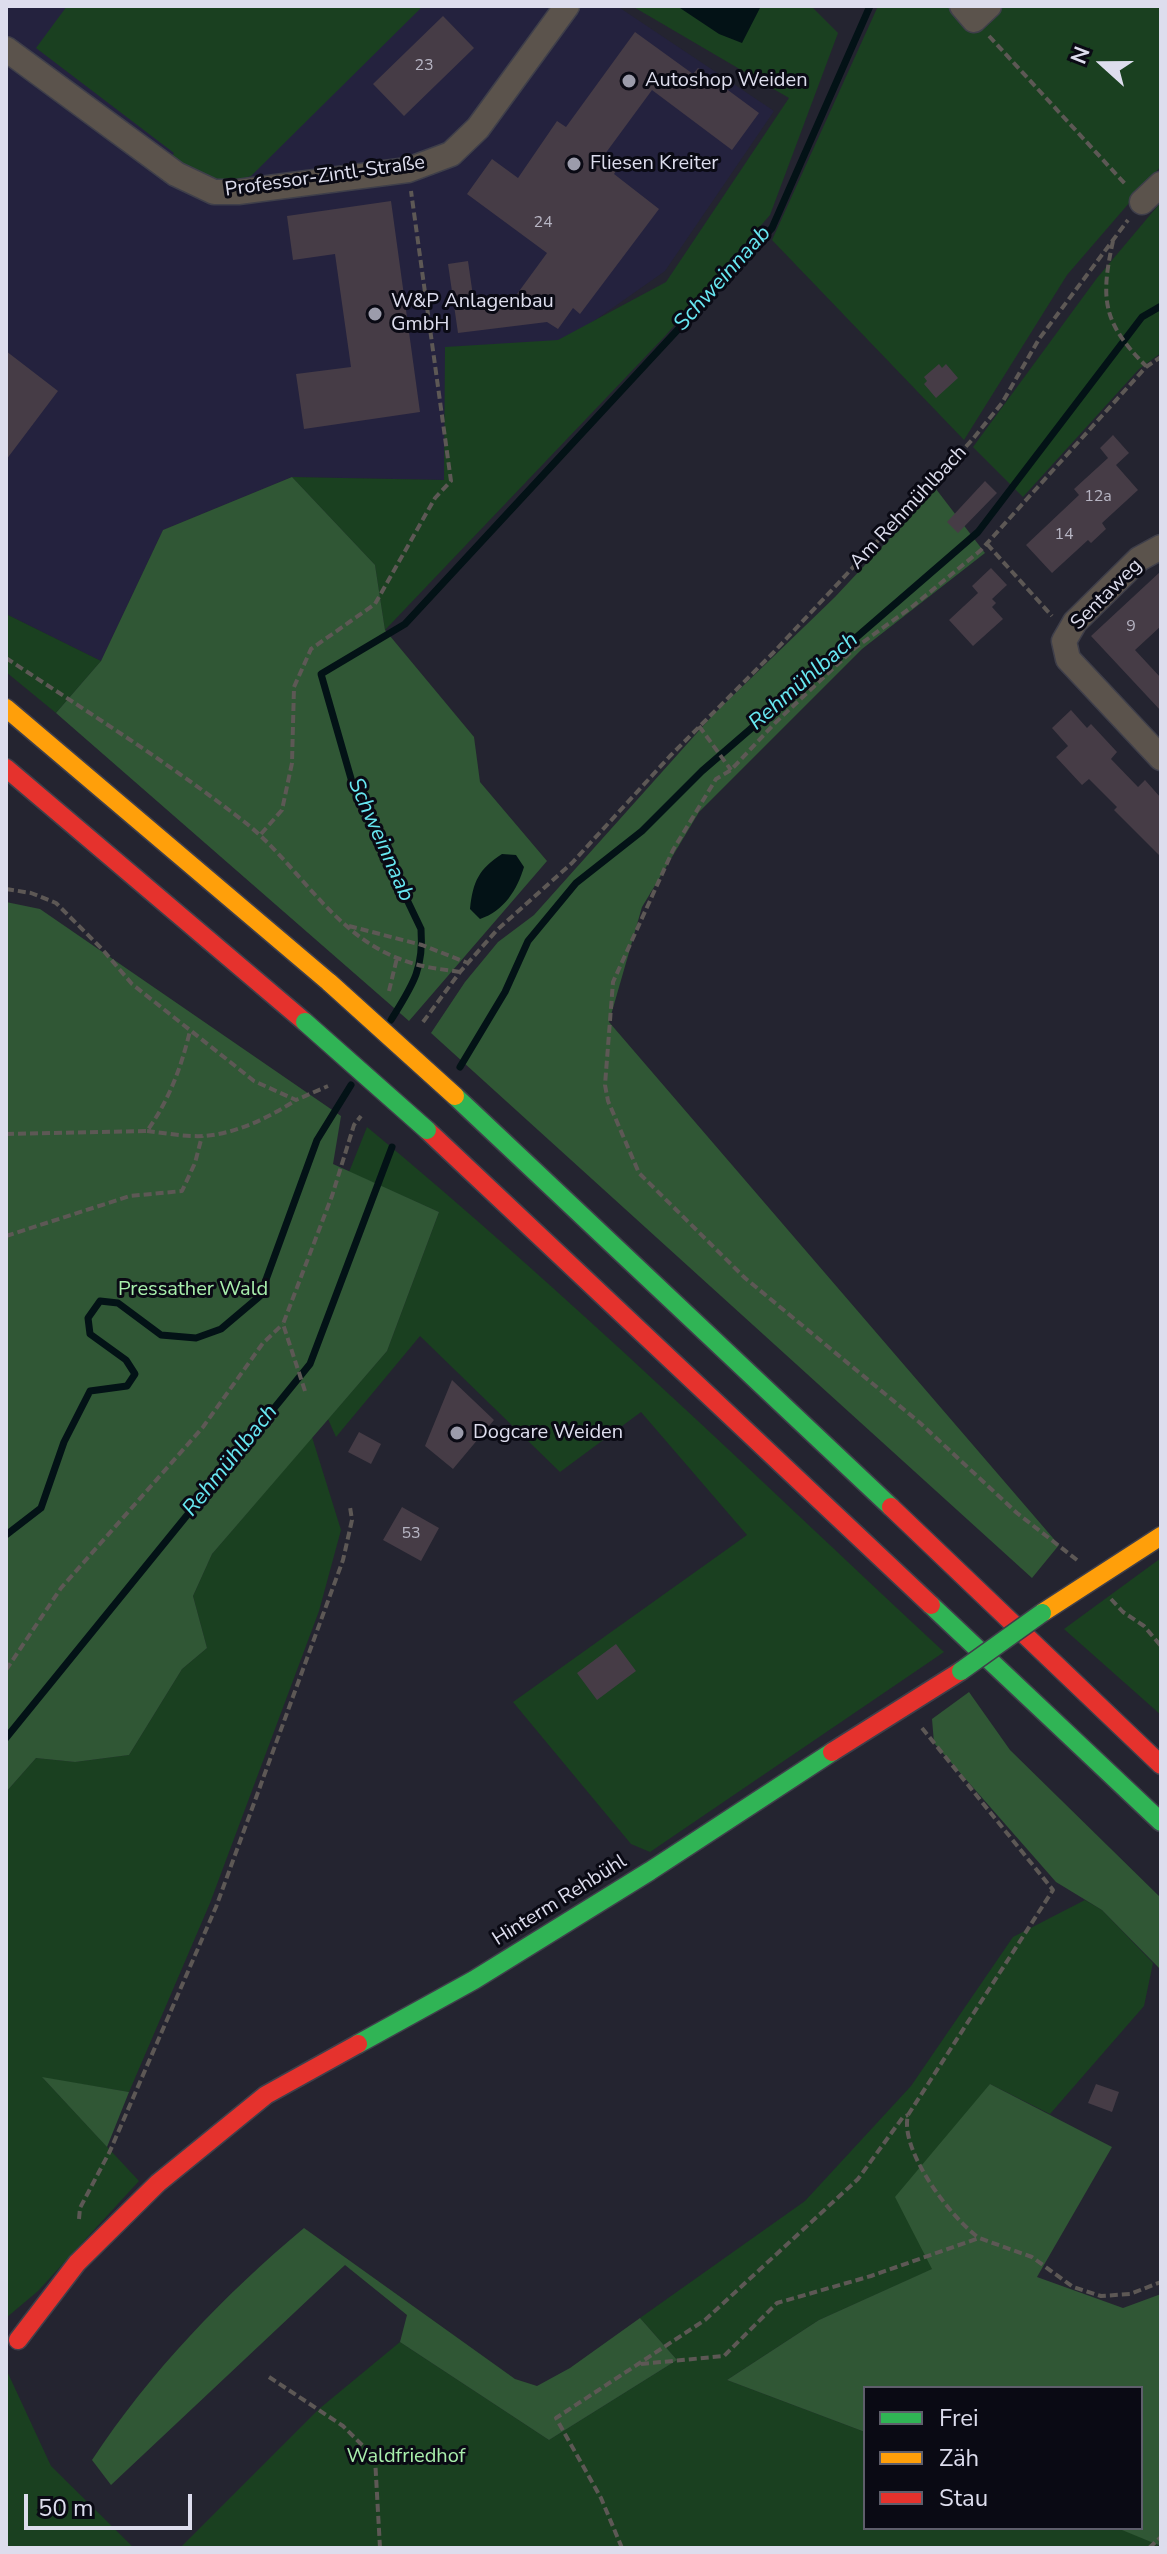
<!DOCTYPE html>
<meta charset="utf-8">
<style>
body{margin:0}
#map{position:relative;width:1167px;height:2554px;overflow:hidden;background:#242430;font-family:"Nunito Sans",sans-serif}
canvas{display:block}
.frame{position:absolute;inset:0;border:8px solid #dddded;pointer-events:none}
.legend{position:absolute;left:863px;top:2386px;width:280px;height:144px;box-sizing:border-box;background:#0a0a14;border:2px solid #5e5e6b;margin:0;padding:10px 14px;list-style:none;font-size:24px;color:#dddded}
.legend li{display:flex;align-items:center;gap:16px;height:40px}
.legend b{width:40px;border:2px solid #5e5e6b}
.north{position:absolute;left:1063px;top:24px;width:80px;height:80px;-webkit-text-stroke:6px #0a0a14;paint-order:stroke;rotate:291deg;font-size:22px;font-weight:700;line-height:32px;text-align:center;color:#dddded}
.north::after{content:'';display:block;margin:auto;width:28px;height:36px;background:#dddded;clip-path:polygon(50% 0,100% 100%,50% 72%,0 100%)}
.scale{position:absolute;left:24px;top:2494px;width:168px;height:36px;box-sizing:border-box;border:4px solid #dddded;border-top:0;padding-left:10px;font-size:24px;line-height:28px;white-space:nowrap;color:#dddded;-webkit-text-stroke:6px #0a0a14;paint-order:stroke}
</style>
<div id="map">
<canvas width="1167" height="2554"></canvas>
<div class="frame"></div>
<ul class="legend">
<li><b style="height:10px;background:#30b455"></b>Frei</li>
<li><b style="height:10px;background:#ff9f0a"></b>Zäh</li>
<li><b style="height:10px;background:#e5322d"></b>Stau</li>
</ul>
<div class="north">N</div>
<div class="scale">50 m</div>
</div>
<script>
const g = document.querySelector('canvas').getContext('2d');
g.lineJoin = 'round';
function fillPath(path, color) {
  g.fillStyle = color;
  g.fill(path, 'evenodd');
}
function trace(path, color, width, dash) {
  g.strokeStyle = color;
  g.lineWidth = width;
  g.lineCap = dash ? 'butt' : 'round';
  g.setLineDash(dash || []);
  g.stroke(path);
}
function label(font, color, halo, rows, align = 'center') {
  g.font = font + ' "Nunito Sans",sans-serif';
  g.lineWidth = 6;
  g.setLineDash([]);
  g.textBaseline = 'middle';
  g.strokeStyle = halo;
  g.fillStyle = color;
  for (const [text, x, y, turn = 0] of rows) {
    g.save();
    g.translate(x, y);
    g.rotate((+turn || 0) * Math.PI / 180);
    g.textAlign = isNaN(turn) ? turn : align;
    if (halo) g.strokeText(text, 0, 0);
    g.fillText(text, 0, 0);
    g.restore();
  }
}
fillPath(new Path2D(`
 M6 6H617L774 111 665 271 560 345 444 480 292 477 163 530 101 661 6 614Z`), '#24223e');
fillPath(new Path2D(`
 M67 6H423L251 176C219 186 198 174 170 160L174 153 36 48Z
 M632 6H811L838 33 770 215 666 335 385 630 375 565 292 477 444 480 445 347 558 340 666 282 789 98Z
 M878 6H1161V166L1067 275 964 440 772 240Z
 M1161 202V353L1139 369 1023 497 973 447 1097 278Z
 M6 614 101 661 56 713 6 672Z
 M367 1127C568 1293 754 1475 944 1652L650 1852 631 1844 513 1702 747 1535 641 1412 560 1472 420 1336 336 1437 328 1419 387 1351 439 1212 349 1172Z
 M312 1437 341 1530 319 1611 210 1903 129 2092 43 2078 139 2181 38 2291 6 2318V1792L36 1758 75 1762 129 1755 182 1669 207 1648 193 1596 212 1554Z
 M1161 1558V1715L1064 1629Z
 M1085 1900 1102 1910 1153 1963 1144 2006 1050 2114 990 2084 933 2269 819 2320 727 2380 865 2432V2528H1117L1153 2541 1161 2548H180L319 2409 400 2342 549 2440 677 2360 640 2318 805 2201 911 2086 1013 1937Z
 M6 2369 51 2466 134 2548H6Z`), '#1a4020');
fillPath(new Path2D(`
 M292 477 375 565 385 630 474 737 480 782 547 861 409 1021 56 713 101 661 163 530Z
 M936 489 985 553 862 649 699 812 642 907 609 1022 1059 1545 1032 1578 431 1033 465 982 498 942 534 915 713 715 835 597Z
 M6 902 40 909 341 1116 333 1164 439 1212 387 1351 212 1554 193 1596 207 1648 182 1669 129 1755 75 1762 36 1758 6 1792Z
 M969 1692 1010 1750 1161 1898V1970L1102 1910 1056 1882 934 1743 932 1719Z
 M42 2077 129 2092 107 2147Z
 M990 2084 1112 2147 1037 2277 1123 2308 1161 2294V2546L1117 2528H1141V2388H865V2432L727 2380 819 2320 932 2269 895 2197Z
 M304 2228 515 2379 537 2386 570 2368 640 2318 677 2360 549 2440 400 2342 407 2315 345 2265 111 2485 92 2460C150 2372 224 2295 304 2228Z`), '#305735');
fillPath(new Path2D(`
 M677 6H761L742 43 719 34Z
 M502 854 516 855 524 867C517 890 504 911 480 919L470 909C473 881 479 869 502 854Z`), '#031216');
trace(new Path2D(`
 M391 1020C412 986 424 970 421 929L354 789 321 674 405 624 772 228 870 6
 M460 1067 505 992 528 941 576 883 642 831 702 771 978 532 1142 317 1161 306
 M6 1535 41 1508 64 1442 90 1391 127 1386 135 1374 126 1360 90 1334 88 1318 100 1301 118 1303 161 1335 196 1338 221 1329 260 1296 317 1140 351 1085
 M6 1738 310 1364 392 1147`), '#031216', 7);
fillPath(new Path2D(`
 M443 16 474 48 404 116 373 84Z
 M635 32 693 74 698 68 759 113 732 150 652 90 605 154 620 165 614 174 659 209 580 314 573 308 558 329 547 322 458 333 448 264 468 261 475 310 509 305 547 253 467 194 492 159 518 178 557 121 566 127Z
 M391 201 420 412 304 429 296 374 351 367 335 254 293 260 287 216Z
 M6 351 58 391 6 460Z
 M939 364 942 368 946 364 958 378 936 398 924 384 927 381 924 377Z
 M1113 435 1129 453 1116 465 1138 490 1102 523 1106 529 1091 543 1088 540 1052 573 1026 545 1079 495 1074 489 1108 458 1100 448Z
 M985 481 997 493 958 533 947 522Z
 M991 568 1007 585 992 599 996 603 992 607 1003 619 973 646 949 620 978 593 972 586Z
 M1161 571V626L1135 650 1161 678V711L1091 636Z
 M1071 710 1087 728 1091 724 1117 752 1111 759 1138 787 1145 780 1161 798V857L1114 810 1117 807 1089 779 1082 785 1056 757 1068 746 1052 728Z
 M452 1380 494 1420 453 1469 425 1446Z
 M359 1432 381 1444 371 1464 348 1452Z
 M402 1507 439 1528 421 1561 383 1540Z
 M616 1644 636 1671 597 1700 577 1673Z
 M1096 2084 1119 2092 1112 2112 1088 2103Z`), '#463c46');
const street = new Path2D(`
 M962 6 974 20 989 6
 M6 49 176 174 214 192H238L408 170 451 154 478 128 567 6
 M1142 202 1161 184
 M1161 547 1139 559 1075 622 1064 641 1068 659 1161 758`);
const fast = new Path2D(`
 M455 1096 891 1507
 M931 1605 1161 1822
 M358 2044 474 1980 650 1871 832 1752`);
const slow = new Path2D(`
 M6 708 330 983
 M1042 1613 1161 1536`);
const jam = new Path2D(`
 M6 768 305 1022
 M427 1130 931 1605
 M891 1507 1161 1765
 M832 1752 961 1671
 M18 2340 77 2263 158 2183 266 2095 358 2044`);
trace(street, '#3f3f4a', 27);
trace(fast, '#3f3f4a', 21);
trace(slow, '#3f3f4a', 21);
trace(jam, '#3f3f4a', 21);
trace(new Path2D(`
 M989 36 1127 186
 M1113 241C1100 300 1103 323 1146 366
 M987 544 1052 616
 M6 658C86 711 166 761 242 820 297 862 332 934 400 959 419 967 440 969 460 972
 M699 726 731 770
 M261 834 282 810 292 763 294 687 311 649 375 604 435 498 451 481 411 191
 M6 889 31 893 56 903 102 949 132 984 254 1081 296 1100 328 1086
 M349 926 422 945 468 963
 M389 991 397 958
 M423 1022 460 972 497 930 572 863 670 756 773 653 972 440 1002 403 1039 339 1128 220
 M147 1131C165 1133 185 1137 204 1136 238 1133 268 1118 296 1100
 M6 1134 147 1131C169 1100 181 1068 190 1031
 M6 1236 130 1196 182 1191 195 1163 202 1136
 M305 1391 283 1324 332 1196 354 1125 361 1116
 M1077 1560 1017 1513 919 1422 745 1278 639 1173 608 1101 605 1085 613 982 673 850 716 779 731 770 775 723 855 648 913 606 981 550 1146 367 1161 357
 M1111 1599 1123 1612 1144 1626 1161 1646
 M6 1670 61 1588 203 1427 263 1343 283 1324
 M922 1728 1053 1890 908 2115C899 2150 951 2218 979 2238
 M79 2219 80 2208 110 2151 216 1907 343 1560 352 1520 350 1507
 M641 2364 724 2356 777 2303 871 2276 979 2238 1032 2257 1073 2287 1101 2296 1130 2294 1161 2282
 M269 2377 343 2426 375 2458 380 2548
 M622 2548 601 2498 556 2418 705 2320 858 2179 903 2117 908 2115
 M1149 2548 1161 2537`), '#5d5855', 4, [8, 4]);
trace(street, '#5b534c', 24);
trace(fast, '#30b455', 18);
trace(slow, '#ff9f0a', 18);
trace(jam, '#e5322d', 18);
const fastBridge = new Path2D(`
 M305 1022 427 1130
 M961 1671 1042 1613`);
const slowBridge = new Path2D(`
 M330 983 455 1096`);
trace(fastBridge, '#3f3f4a', 21, []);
trace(slowBridge, '#3f3f4a', 21, []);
trace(fastBridge, '#30b455', 18);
trace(slowBridge, '#ff9f0a', 18);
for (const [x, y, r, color] of [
 [629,81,8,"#9c9cab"],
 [574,164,8,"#9c9cab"],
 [375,314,8,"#9c9cab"],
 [457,1433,8,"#9c9cab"]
]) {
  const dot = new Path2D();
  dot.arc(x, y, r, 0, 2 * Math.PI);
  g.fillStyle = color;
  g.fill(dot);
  trace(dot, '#0a0a14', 3);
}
label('16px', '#b7b5c3', null, [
 ["23",424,66],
 ["24",543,223],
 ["12a",1098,497],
 ["14",1064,535],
 ["9",1131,627],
 ["53",411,1534]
]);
label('20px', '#dddded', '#0a0a14', [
 ["Autoshop Weiden",645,81],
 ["Fliesen Kreiter",590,164],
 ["W&P Anlagenbau",391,302],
 ["GmbH",391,325],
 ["Dogcare Weiden",473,1433]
], 'left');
label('20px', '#dddded', '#0a0a14', [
 ["Professor-Zintl-Straße",325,177,-8],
 ["Am Rehmühlbach",909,508,-47],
 ["Sentaweg",1107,595,-45],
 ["Hinterm Rehbühl",560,1901,-32]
]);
label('20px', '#a8eeac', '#0a0a14', [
 ["Pressather Wald",193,1290],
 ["Waldfriedhof",406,2457]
]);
label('italic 22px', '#68e8f2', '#0a0a14', [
 ["Schweinnaab",723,279,-48],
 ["Rehmühlbach",804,682,-41],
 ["Schweinnaab",380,840,66],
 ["Rehmühlbach",231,1461,-51]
]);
</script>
